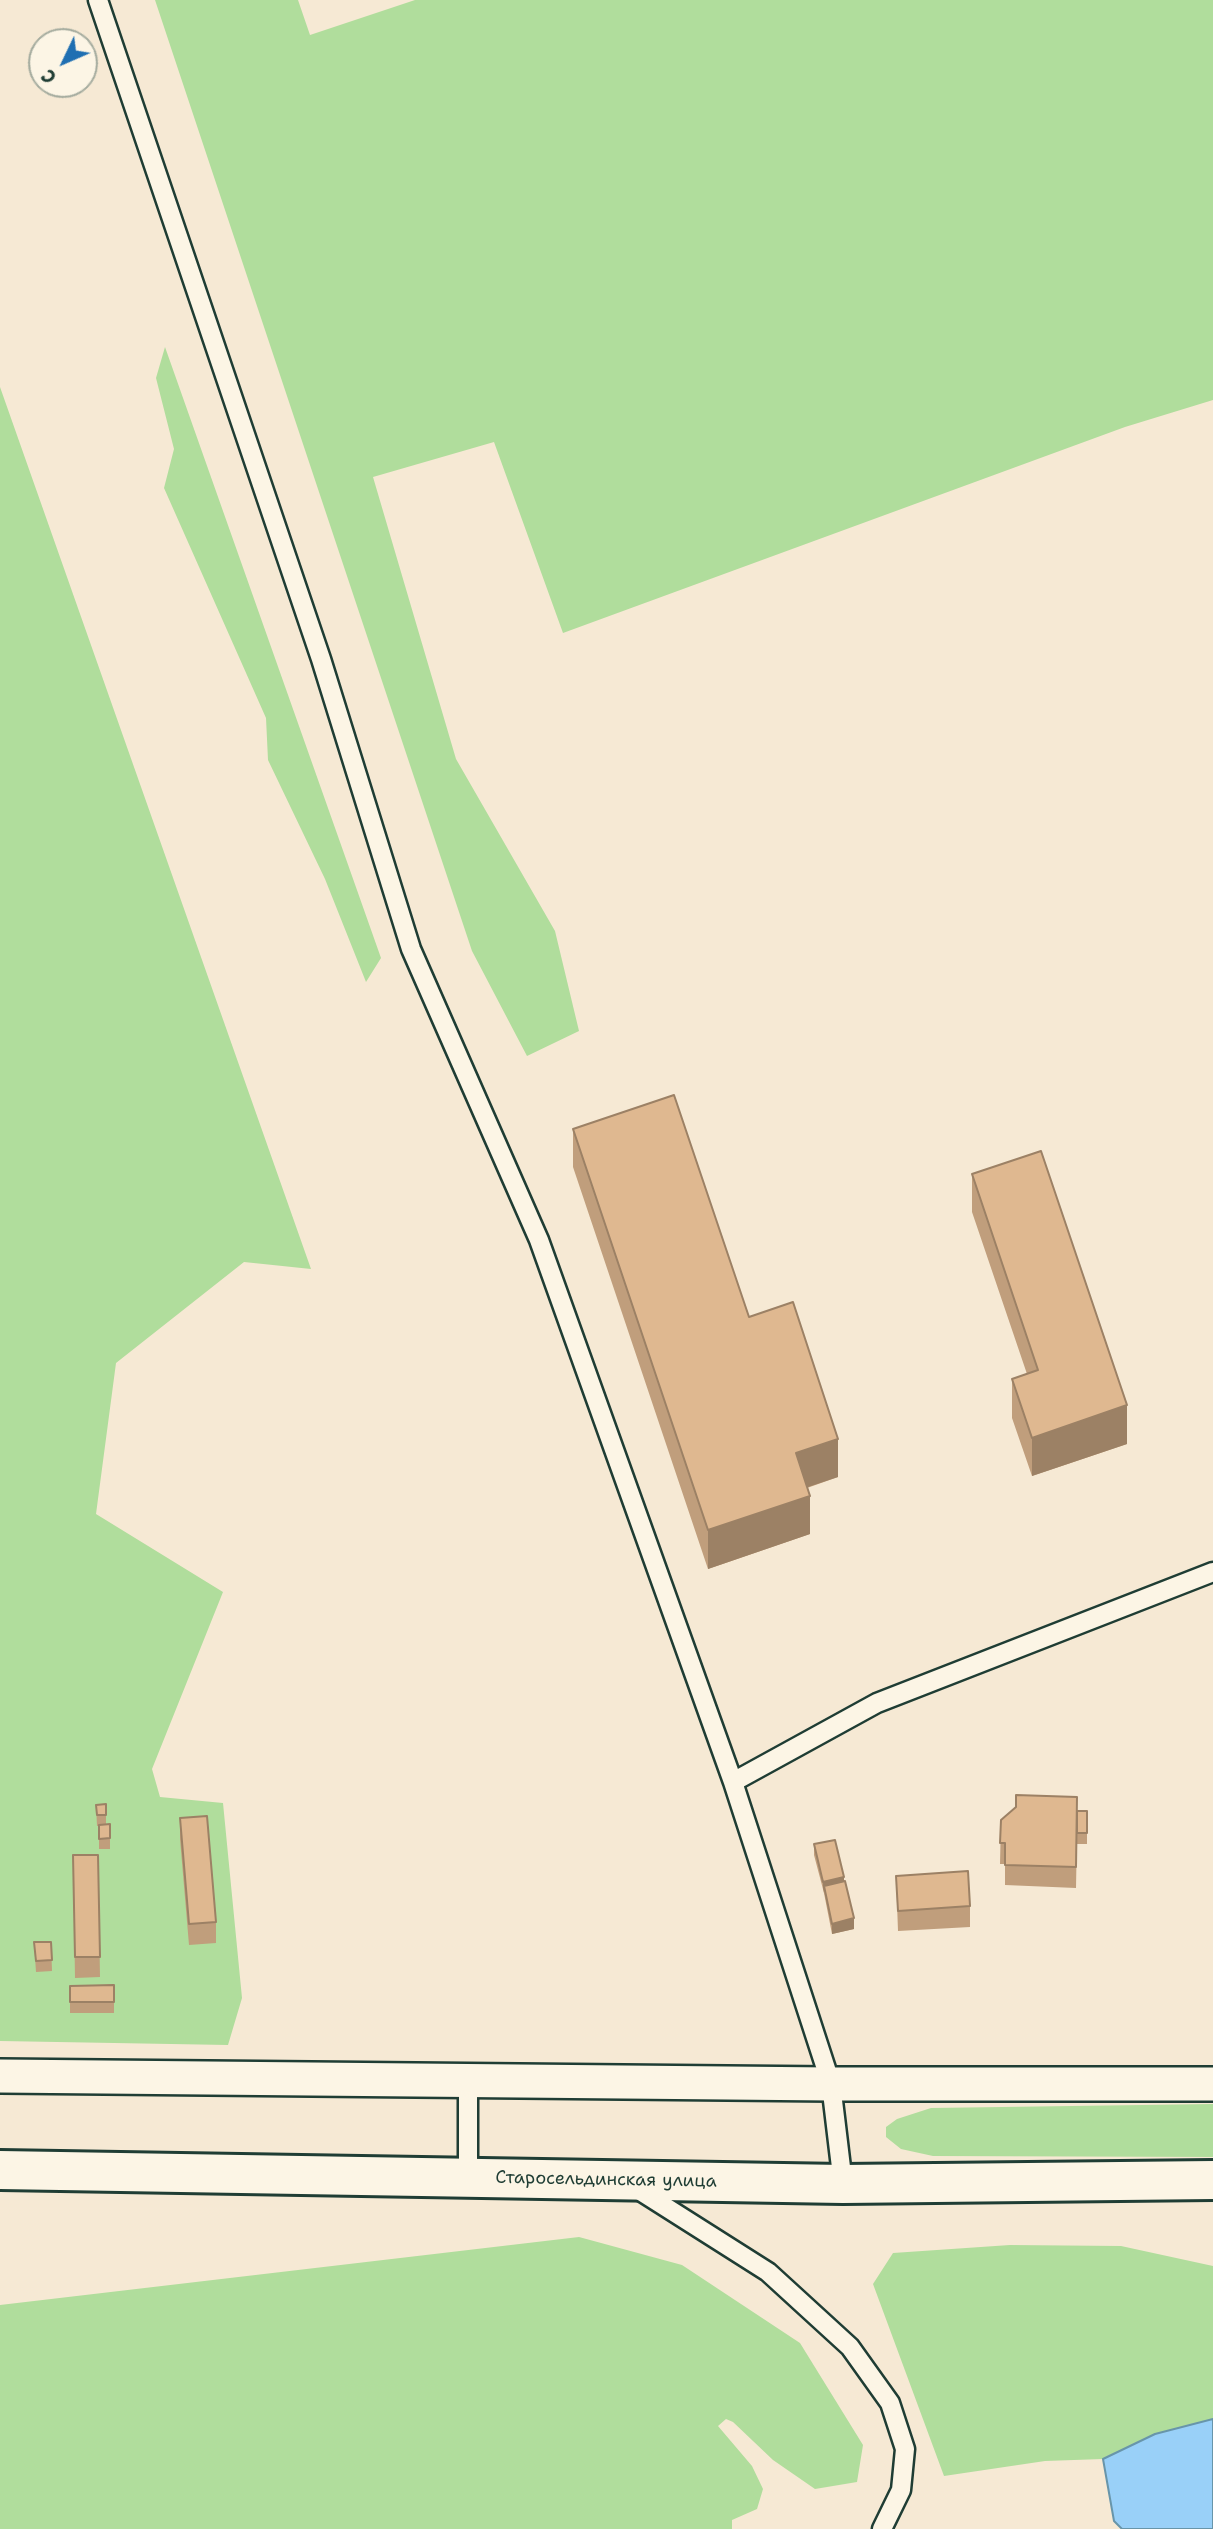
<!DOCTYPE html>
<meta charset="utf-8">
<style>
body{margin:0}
#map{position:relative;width:1213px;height:2529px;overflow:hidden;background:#f6e9d4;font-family:"Shantell Sans",sans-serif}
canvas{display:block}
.north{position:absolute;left:28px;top:28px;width:70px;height:70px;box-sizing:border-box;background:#fcf5e5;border:2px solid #a4ab9e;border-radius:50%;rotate:226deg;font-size:19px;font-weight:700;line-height:28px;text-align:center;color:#1f3d34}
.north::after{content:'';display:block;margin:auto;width:24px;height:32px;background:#1f6fb2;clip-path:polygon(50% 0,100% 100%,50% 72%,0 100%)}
</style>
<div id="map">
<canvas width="1213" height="2529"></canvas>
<div class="north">С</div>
</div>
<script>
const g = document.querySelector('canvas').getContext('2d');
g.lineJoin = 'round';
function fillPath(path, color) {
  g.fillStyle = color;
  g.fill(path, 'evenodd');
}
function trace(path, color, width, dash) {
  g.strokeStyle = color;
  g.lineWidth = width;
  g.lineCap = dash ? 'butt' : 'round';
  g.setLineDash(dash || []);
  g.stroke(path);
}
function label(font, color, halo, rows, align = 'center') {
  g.font = font + ' "Shantell Sans",sans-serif';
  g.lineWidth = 6;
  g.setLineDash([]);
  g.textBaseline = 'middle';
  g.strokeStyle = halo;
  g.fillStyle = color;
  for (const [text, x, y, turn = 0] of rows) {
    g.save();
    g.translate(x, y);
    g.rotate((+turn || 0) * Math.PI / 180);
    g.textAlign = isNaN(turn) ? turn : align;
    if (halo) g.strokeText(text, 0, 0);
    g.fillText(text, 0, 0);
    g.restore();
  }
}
fillPath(new Path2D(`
 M155 0H298L310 35 415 0H1213V400L1125 427 563 633 494 442 373 477 456 759 555 931 579 1031 527 1056 472 951Z
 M165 347 381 958 366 982 325 879 268 760 266 718 164 488 174 449 156 378Z
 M0 387 311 1269 244 1262 116 1363 96 1514 223 1592 152 1769 160 1797 223 1803 242 1998 228 2045 0 2041Z
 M1213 2104V2157L933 2156 901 2149 886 2137V2127L897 2119 931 2108Z
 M579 2237 682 2265 800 2343 863 2445 857 2482 815 2489 773 2460 733 2422 726 2419 718 2426 752 2466 763 2489 757 2509 732 2520V2529H0V2305Z
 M1010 2245 1121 2246 1213 2266V2419L1155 2434 1103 2459 1045 2461 944 2476 873 2284 893 2253Z`), '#b0dd9c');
const water = new Path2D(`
 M1213 2419V2529H1122L1114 2521 1103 2459 1155 2434Z`);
fillPath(water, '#99d0f8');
trace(water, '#6895aa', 2);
const service = new Path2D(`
 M98 0 321 659 411 949 539 1240 733 1782 831 2084 843 2184
 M733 1782 877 1703 1213 1572
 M468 2178V2081
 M634 2187 768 2272 850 2347 890 2403 905 2449 901 2490 882 2529`);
const minor = new Path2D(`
 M0 2076 831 2084H1213`);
const secondary = new Path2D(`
 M0 2170 843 2184 1213 2180`);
trace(service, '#1f3d34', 23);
trace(minor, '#1f3d34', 38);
trace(secondary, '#1f3d34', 44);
trace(service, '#fcf5e5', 18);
trace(minor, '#fcf5e5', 33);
trace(secondary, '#fcf5e5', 38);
fillPath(new Path2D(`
 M573 1129 749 1317 838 1477 807 1488 810 1534 708 1569 573 1167Z
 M972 1174 1127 1444 1032 1476 1012 1418V1379L1027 1374 972 1212Z
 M106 1804V1824H110V1849H99V1826H97L96 1805Z
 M1077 1811H1087V1844H1077V1833L1076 1888 1005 1885V1864H1000L1001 1820Z
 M180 1818 216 1922V1943L189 1945 180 1839Z
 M814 1844 844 1881 854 1929 832 1934 824 1893 814 1855Z
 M73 1855H98L100 1977 75 1978Z
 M896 1876 970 1906V1927L898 1931Z
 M34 1942H51L52 1971 36 1972Z
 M114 1985V2013H70V1986Z`), '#c09e7c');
fillPath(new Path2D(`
 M1127 1405V1444L1032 1476V1438Z
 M838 1439V1477L796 1491V1453Z
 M810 1496V1534L708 1569V1530Z
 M844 1877V1888L824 1886 823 1893V1882Z
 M854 1918V1929L832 1934V1924Z`), '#9c8165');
const building = new Path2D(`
 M674 1095 749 1317 793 1302 838 1439 796 1453 810 1496 708 1530 573 1129Z
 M1041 1151 1127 1405 1032 1438 1012 1379 1038 1370 972 1174Z
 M1016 1795 1077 1797 1076 1867 1005 1865V1843H1000L1001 1820 1016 1807Z
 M106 1804V1815H97L96 1805Z
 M1077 1811H1087V1833H1077Z
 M207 1816 216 1922 189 1924 180 1818Z
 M110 1824V1838L99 1839V1825Z
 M835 1840 844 1877 823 1882 814 1844Z
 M73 1855H98L100 1957H75Z
 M968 1871 970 1906 898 1911 896 1876Z
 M845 1881 854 1918 832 1924 824 1886Z
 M34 1942H51L52 1960 36 1961Z
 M114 1985V2002H70V1986Z`);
fillPath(building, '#dfb890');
trace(building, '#9c8165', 2);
label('18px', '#1f3d34', '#fcf5e5', [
 ["Старосельдинская улица",606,2180,1]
]);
</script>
